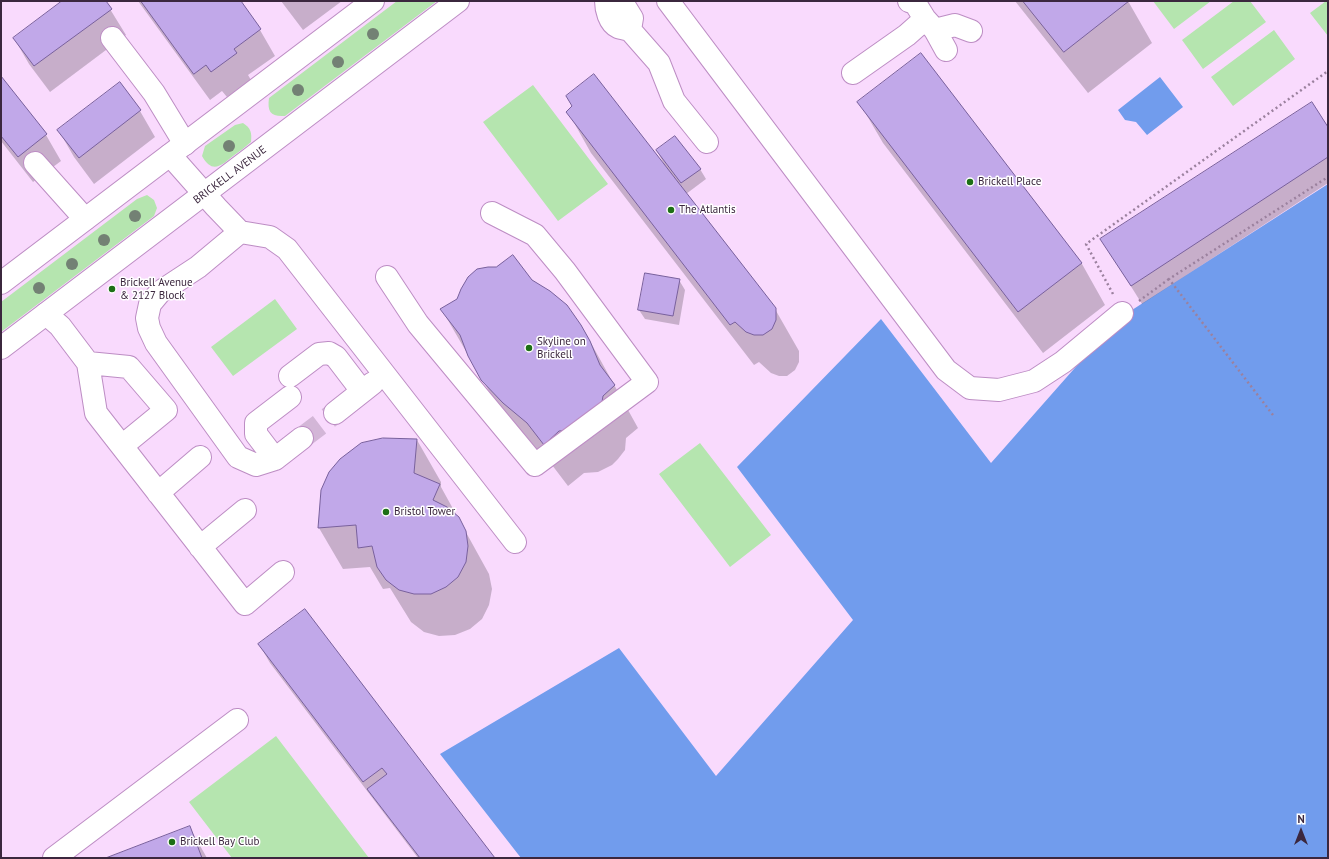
<!DOCTYPE html>
<style>
body{margin:0}
#map{position:relative;width:1329px;height:859px;overflow:hidden;background:#f9dafd;font-family:"PT Sans",sans-serif}
canvas{display:block}
.frame{position:absolute;inset:0;border:2px solid #3b273e;pointer-events:none}
.north{position:absolute;left:1281px;top:811px;width:40px;height:40px;-webkit-text-stroke:3px #fff;paint-order:stroke;rotate:0deg;font-size:11px;font-weight:700;line-height:16px;text-align:center;color:#3b273e}
.north::after{content:'';display:block;margin:auto;width:14px;height:18px;background:#3b273e;clip-path:polygon(50% 0,100% 100%,50% 72%,0 100%)}
</style>
<div id="map">
<canvas width="1329" height="859"></canvas>
<div class="frame"></div>
<div class="north">N</div>
</div>
<script>
const g = document.querySelector('canvas').getContext('2d');
g.lineJoin = 'round';
function fillPath(path, color) {
  g.fillStyle = color;
  g.fill(path, 'evenodd');
}
function trace(path, color, width, dash) {
  g.strokeStyle = color;
  g.lineWidth = width;
  g.lineCap = dash ? 'butt' : 'round';
  g.setLineDash(dash || []);
  g.stroke(path);
}
function label(font, color, halo, rows, align = 'center') {
  g.font = font + ' "PT Sans",sans-serif';
  g.lineWidth = 3;
  g.setLineDash([]);
  g.textBaseline = 'middle';
  g.strokeStyle = halo;
  g.fillStyle = color;
  for (const [text, x, y, turn = 0] of rows) {
    g.save();
    g.translate(x, y);
    g.rotate((+turn || 0) * Math.PI / 180);
    g.textAlign = isNaN(turn) ? turn : align;
    if (halo) g.strokeText(text, 0, 0);
    g.fillText(text, 0, 0);
    g.restore();
  }
}
fillPath(new Path2D(`
 M397 1H437L285 116C271 117 267 112 269 98Z
 M1153 1H1211L1174 29Z
 M1234 1H1250L1266 22 1203 69 1182 40Z
 M1326 1H1328V36L1310 13Z
 M1274 30 1295 59 1233 106 1211 77Z
 M533 85 608 184 558 221 483 122Z
 M243 123C251 128 252 133 251 142 245 147 239 152 233 156 221 166 212 174 202 156L205 146 235 125Z
 M147 195 154 200 157 208 154 216 1 332V302L137 199Z
 M275 299 297 329 233 376 211 347Z
 M700 443 771 535 730 567 659 474Z
 M276 736 369 858H232L189 802Z`), '#b5e5af');
fillPath(new Path2D(`
 M1160 77 1183 107 1147 135 1136 122 1125 120 1118 110Z
 M1328 184V858H521L440 754 619 648 716 776 853 620 737 467 881 319 991 463 1118 319Z`), '#719ced');
fillPath(new Path2D(`
 M64 1H105L126 35 50 92 29 64 14 38Z
 M138 1H239L260 30 275 56 248 75 251 80 227 97 222 91 210 100Z
 M281 1H342L303 30Z
 M1015 1H1128L1152 43 1088 93Z
 M921 54 1082 264 1105 305 1043 353 883 143 859 102Z
 M1 78 46 135 61 161 33 182 1 141Z
 M119 84 140 111 155 137 94 184 74 157 59 131Z
 M568 112 663 165 664 164 657 151 700 169 706 179 686 194 775 309 799 351V362L795 370 787 376H779L771 373 759 362 754 365 591 153Z
 M1328 129V183L1142 304 1102 240Z
 M531 280 581 325 638 428 626 438 625 450 618 459 612 465 598 472 584 473 568 486 552 465 507 422 442 310Z
 M679 280 685 290 679 325 645 319 639 310Z
 M417 440 441 482V487L489 574 492 589 489 605 482 619 470 629 455 635 439 636 424 632 411 622 390 588 383 589 370 567 343 569 319 528Z
 M259 644 494 858H418L270 663Z
 M190 828 207 858H109Z`), '#0003');
const building = new Path2D(`
 M62 1H106L112 9 34 66 13 38Z
 M141 1H241L261 29 234 49 237 53 211 72 206 65 194 74Z
 M1023 1H1129L1064 52Z
 M921 53 1082 263 1018 312 857 102Z
 M594 74 776 308V320L772 329 763 335H754L746 332 735 322 730 325 566 112 572 106 566 96Z
 M1 76 47 134 18 157 1 136Z
 M120 82 141 110 79 158 57 130Z
 M1312 102 1328 127V157L1131 286 1100 239Z
 M675 136 701 169 681 183 656 150Z
 M513 255 532 280 550 291 567 305 581 325 590 341 600 365 615 385 603 396 601 408 574 430 559 431 544 445 527 423 503 403 481 380 468 356 460 335 440 309 457 299 461 289 468 277 477 269 488 267H496Z
 M645 273 680 279 673 316 638 310Z
 M383 438 417 439 414 473 440 484 433 500 447 507 459 517 466 531 468 546 466 562 458 577 446 587 431 594H414L399 590 386 580 377 567 372 546 358 548 356 525 318 528 321 490 329 472 340 459 361 443Z
 M305 609 430 773 495 858H420L367 789 387 774 382 768 363 782 258 644Z
 M190 826 202 858H106Z`);
fillPath(building, '#c1a8e9');
trace(building, '#78609c', 1);
trace(new Path2D(`
 M302 438 335 413`), '#d3b6d7', 22, [22, 11]);
const minor = new Path2D(`
 M606 1C606 9 609 23 618 27 621 28 626 29 630 30L632 18 622 2 617 1
 M668 1 946 370 970 388 999 390 1034 381 1063 362 1122 313
 M926 20 935 30 946 50
 M630 30 659 63 674 101 707 142
 M935 30 955 25 971 31
 M112 38 154 93 185 144
 M853 73 907 35 925 19 915 3 909 1
 M170 155 216 207 240 232 270 237 287 249 515 542
 M35 163 85 219
 M240 232 198 267 160 292 150 304 147 318 149 328 156 343 238 457 256 465 275 459 302 438
 M387 277 418 324 535 465 647 382 565 271 535 235 492 213
 M46 314 60 326 88 363 96 413 245 604 283 572
 M88 363 129 367 166 410 122 446
 M290 376 319 354 329 353 336 357 362 391
 M335 413 373 383
 M275 459 256 434V423L290 397
 M158 493 200 457
 M200 547 245 510
 M54 858 237 720`);
const major = new Path2D(`
 M1 283 373 1
 M1 348 458 1`);
trace(minor, '#bd8dc4', 24);
trace(major, '#bd8dc4', 24);
trace(new Path2D(`
 M1113 294 1086 244 1328 71
 M1139 301 1169 279
 M1273 415 1169 279 1328 177`), '#9b819e', 2.5, [2, 3]);
trace(minor, '#fff', 22);
trace(major, '#fff', 22);
g.fillStyle = '#738174';
for (const [x, y] of [
 [373,34],
 [338,62],
 [298,90],
 [229,146],
 [135,216],
 [104,240],
 [72,264],
 [39,288]
]) {
  g.beginPath();
  g.arc(x, y, 6, 0, 2 * Math.PI);
  g.fill();
}
for (const [x, y, r, color] of [
 [970,182,4,"#1d6f16"],
 [671,210,4,"#1d6f16"],
 [112,289,4,"#1d6f16"],
 [529,348,4,"#1d6f16"],
 [386,512,4,"#1d6f16"],
 [172,842,4,"#1d6f16"]
]) {
  const dot = new Path2D();
  dot.arc(x, y, r, 0, 2 * Math.PI);
  g.fillStyle = color;
  g.fill(dot);
  trace(dot, '#fff', 1.5);
}
label('11px', '#3b273e', '#fff', [
 ["BRICKELL AVENUE",230,175,-37]
]);
label('11px', '#3b273e', '#fff', [
 ["Brickell Place",978,182],
 ["The Atlantis",679,210],
 ["Brickell Avenue",120,283],
 ["& 2127 Block",120,296],
 ["Skyline on",537,342],
 ["Brickell",537,355],
 ["Bristol Tower",394,512],
 ["Brickell Bay Club",180,842]
], 'left');
</script>
